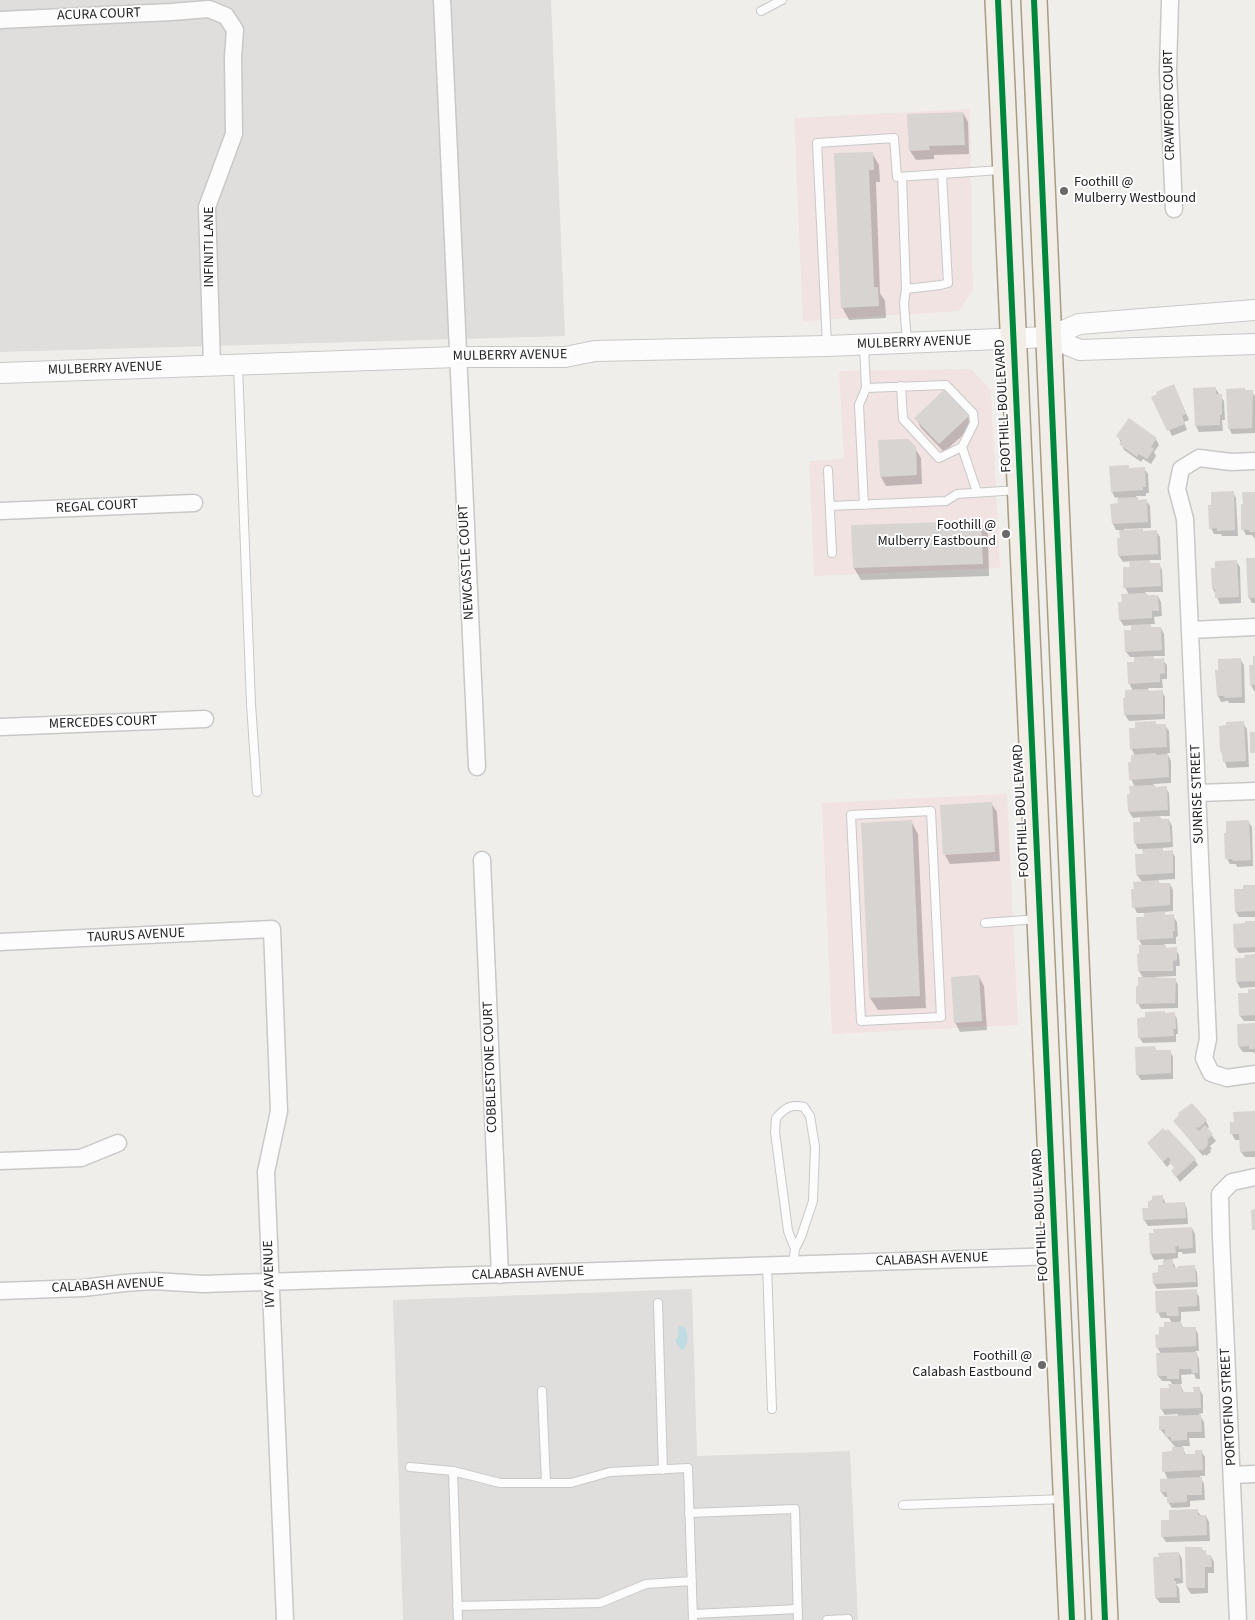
<!DOCTYPE html>
<style>
body{margin:0}
canvas{display:block;background:#f0eeeb}
</style>
<canvas width="1255" height="1620"></canvas>
<script>
const g = document.querySelector('canvas').getContext('2d');
g.lineJoin = 'round';
function fillPath(path, color) {
  g.fillStyle = color;
  g.fill(path, 'evenodd');
}
function trace(path, color, width, dash) {
  g.strokeStyle = color;
  g.lineWidth = width;
  g.lineCap = dash ? 'butt' : 'round';
  g.setLineDash(dash || []);
  g.stroke(path);
}
function label(font, color, halo, rows, align = 'center') {
  g.font = font + ' "Source Sans 3",sans-serif';
  g.lineWidth = 4;
  g.setLineDash([]);
  g.textBaseline = 'middle';
  g.strokeStyle = halo;
  g.fillStyle = color;
  for (const [text, x, y, turn = 0] of rows) {
    g.save();
    g.translate(x, y);
    g.rotate((+turn || 0) * Math.PI / 180);
    g.textAlign = isNaN(turn) ? turn : align;
    if (halo) g.strokeText(text, 0, 0);
    g.fillText(text, 0, 0);
    g.restore();
  }
}
fillPath(new Path2D(`
 M0 0H551L565 336 0 352Z
 M692 1289 697 1456 850 1451 858 1620H403L393 1300Z`), '#dfdedc');
fillPath(new Path2D(`
 M970 109 973 290 959 311 803 321 794 118Z
 M971 369 991 390 1000 568 814 576 809 461 844 459 839 371Z
 M1007 794 1018 1025 832 1034 822 803Z`), '#f1e3e1');
fillPath(new Path2D(`
 M679 1326 685 1327C688 1335 689 1343 683 1350H681L675 1341 678 1337Z`), '#bfdbe3');
fillPath(new Path2D(`
 M963 113 968 122 969 154 934 155V159L916 160 910 151Z
 M872 153 879 165 880 182H876L880 293 885 301 886 318 849 320 842 307Z
 M1215 388 1224 401 1225 420H1222L1223 431 1199 432 1196 426Z
 M1245 391H1252L1255 397V433L1232 434 1229 428Z
 M1177 392 1189 420 1184 422 1187 430 1172 436 1153 397Z
 M968 416 973 426 944 452 921 428 916 418Z
 M1118 436 1156 439 1159 445 1154 452 1156 456 1151 464 1143 459 1141 462 1124 450Z
 M915 448 921 458 922 484 886 486 881 477Z
 M1128 467 1130 469 1144 468 1148 474 1149 493H1146V496H1136L1139 501 1146 500 1150 506 1151 528 1124 529V532L1156 531 1160 537 1161 560H1148L1150 564H1159L1162 570 1163 592H1145L1147 596H1158L1161 602 1162 616 1154 617 1155 624H1150L1152 628H1161L1164 634 1165 656H1153L1155 660H1163L1167 665V679H1162L1163 688H1148L1150 692 1162 691 1165 697V719L1129 721 1125 715 1124 699 1133 691 1129 683 1135 663V657H1130L1126 652 1132 631V625L1124 626 1120 620 1123 603 1129 595 1125 587 1131 568V561L1123 562 1119 556 1121 530H1116L1113 524 1112 505 1119 504 1118 497 1115 498 1112 492Z
 M1233 492 1236 498 1238 536H1222L1221 534H1214L1211 528Z
 M1255 493V538H1254L1252 535H1246L1243 529Z
 M980 522 988 534 989 576 861 580 854 568Z
 M1255 559V603H1252L1249 597Z
 M1236 561 1240 567 1241 603 1220 604 1213 589Z
 M1255 657V691H1254L1251 685 1250 667H1255Z
 M1240 659 1244 665 1245 703H1229L1228 701 1221 702 1218 696Z
 M1155 722 1157 726 1165 725 1169 731 1170 753H1167L1171 761V783L1153 784 1156 788H1166L1169 793 1170 816H1159L1162 820H1169L1172 826 1173 847 1161 848 1164 852 1172 851 1175 857V879L1158 880 1160 884H1170L1173 890V911L1164 912 1166 916H1173L1177 922 1178 936 1176 937V944H1164L1167 949H1176L1179 955 1180 966H1176V976L1155 977V979H1175L1178 985V1008L1141 1009 1138 1003 1144 979 1139 971 1143 947 1139 940 1145 918V913H1137L1134 907 1135 890 1142 882 1137 875 1144 855V849H1138L1135 843 1142 823 1141 817 1133 818 1129 812 1131 795 1135 787 1131 779 1133 763 1135 756 1131 748 1137 729Z
 M1243 723 1247 729 1249 767 1227 768 1221 751 1220 727Z
 M991 803 997 812 1000 861 950 864 945 855Z
 M911 821 918 834 926 1008 878 1010 870 998Z
 M1248 821 1252 827 1253 866 1237 867 1236 864H1230L1227 859 1228 834Z
 M1255 886V917H1239L1236 912 1245 890Z
 M1255 922V952L1239 953 1235 947 1246 924Z
 M1255 956V987L1240 988 1237 982 1246 959Z
 M979 977 984 986 987 1030 960 1032 955 1022Z
 M1255 990V1021H1244L1240 1016 1249 994Z
 M1174 1013 1177 1019 1178 1034H1176V1042L1143 1043 1139 1037Z
 M1255 1024V1054L1253 1052H1243L1239 1047Z
 M1170 1051 1173 1057V1079L1141 1080 1137 1074 1157 1052Z
 M1192 1105 1206 1121 1209 1127 1207 1129 1216 1141 1210 1146 1212 1149 1210 1150 1211 1152 1206 1156 1205 1154 1203 1156 1174 1121Z
 M1255 1113V1157H1245L1241 1152V1140H1235L1232 1134 1231 1123H1235Z
 M1148 1143 1195 1160 1198 1165 1180 1182 1172 1171 1175 1169 1171 1163 1167 1167Z
 M1162 1196 1166 1204 1184 1203 1187 1209 1188 1224 1148 1226 1144 1220V1210L1149 1209Z
 M1192 1228 1195 1234 1196 1253 1183 1254 1182 1252H1178V1258L1171 1259 1175 1266 1176 1271 1194 1266 1197 1272 1198 1287 1157 1289 1154 1284 1165 1266 1164 1259 1154 1260 1151 1254Z
 M1196 1291 1199 1297 1200 1311 1181 1312V1321H1180L1184 1329 1195 1328 1198 1334 1199 1351H1195L1199 1359 1200 1379H1196L1194 1374 1181 1375 1182 1384H1180L1184 1393H1195L1199 1389 1203 1395V1413L1199 1414 1204 1422 1205 1438H1189L1190 1446H1182L1186 1456 1196 1455 1201 1451 1205 1457V1476H1200L1204 1484 1205 1500 1190 1501V1507L1172 1508 1168 1502V1497H1165L1161 1492 1168 1480 1164 1471 1176 1448 1160 1429 1178 1417V1414L1165 1415 1161 1409 1173 1386 1170 1381H1162L1158 1376 1161 1354 1157 1347 1160 1335 1172 1323 1169 1318H1161L1158 1312Z
 M1197 1510 1201 1516H1206L1209 1522 1210 1541 1166 1542 1162 1536 1170 1521Z
 M1201 1548 1208 1556H1211L1214 1562V1573H1208V1593L1191 1594 1187 1588Z
 M1179 1553 1182 1559 1183 1583 1176 1584 1179 1588 1180 1603H1160L1156 1598Z`), '#0003');
fillPath(new Path2D(`
 M963 112 965 145 929 146 930 150 909 151 907 114Z
 M873 152 874 170H869L874 287H878L879 306 841 308 834 153Z
 M1174 384 1186 414 1182 416 1185 424 1167 431 1151 397 1157 394 1156 392Z
 M1216 387V394H1222V415H1220V425L1195 426 1193 388Z
 M1245 388V390H1253L1252 428 1228 429 1226 389Z
 M944 390 969 416 939 444 914 418Z
 M1129 418 1157 438 1151 447 1154 449 1147 459 1139 454 1137 457 1119 444 1122 441 1116 436Z
 M908 439 916 447 917 475 880 477 878 440Z
 M1129 465V468L1145 467 1146 487H1143V490L1111 492 1109 466Z
 M1234 491 1235 530 1217 531V528L1209 529 1208 505H1211V492Z
 M1242 492H1255V532H1249V530H1241V504H1243Z
 M1138 497V500L1147 499 1148 522 1112 524 1110 504 1118 503 1117 498Z
 M981 521 983 564 853 568 851 525Z
 M1143 529V531L1157 530 1158 554 1118 556 1117 538H1120L1119 530Z
 M1246 558H1255V598H1248Z
 M1150 560V563H1160L1161 586 1123 588V567H1130L1129 561Z
 M1237 560 1239 597 1215 598V589H1212L1211 568H1215V561Z
 M1147 593V595H1158L1159 611H1152V618L1119 620 1118 602H1122L1121 594Z
 M1151 624V627H1161L1162 650 1125 652 1124 630H1131V625Z
 M1154 656V659L1164 658 1165 673 1160 674V682L1128 684 1127 662H1134V657Z
 M1253 656H1255V685H1250L1249 665H1253Z
 M1241 658 1242 697 1225 698 1224 696H1217L1215 670H1218V659Z
 M1149 689V691L1163 690V714L1124 715 1123 698H1125V690Z
 M1156 721V724H1166L1167 747 1130 749 1129 728H1135V722Z
 M1244 721 1246 761 1223 762 1222 751H1220L1219 726 1226 725V722Z
 M1250 732H1255V753H1250Z
 M1156 753V755L1168 754 1169 777 1129 780 1128 762H1131V755Z
 M1155 785V787L1167 786 1168 810 1128 812 1127 794H1130L1129 786Z
 M992 802 995 852 943 855 940 805Z
 M1160 816 1161 819H1169L1171 842 1134 844 1133 822H1140V817Z
 M912 820 920 996 869 998 861 823Z
 M1249 820 1251 860 1233 861 1232 859H1225L1224 833H1226V821Z
 M1163 848V851L1173 850V873L1136 875 1135 854H1143L1142 849Z
 M1159 880V883H1170V905L1132 908 1131 889H1134L1133 882Z
 M1243 885H1255V911L1235 912 1234 889H1243Z
 M1165 911V915L1174 914 1175 931H1173V938L1137 940 1136 917H1144V913Z
 M1245 921H1255V947L1234 948 1233 924 1245 923Z
 M1139 945H1166V948L1177 947V960L1173 961V971H1138L1137 954H1139Z
 M1255 954V981L1236 982 1235 958H1245L1244 955Z
 M979 975 982 1021 954 1023 951 977Z
 M1138 977 1176 978 1175 1003 1136 1004V986H1138Z
 M1248 989H1255V1015L1239 1016 1238 993H1248Z
 M1165 1011V1013L1175 1012 1176 1029H1173L1174 1036 1138 1038 1137 1018 1145 1017V1012Z
 M1255 1023V1049H1249V1046L1238 1047 1237 1024Z
 M1155 1046 1156 1050H1171V1073L1136 1075 1135 1047Z
 M1192 1103 1207 1120 1199 1128 1197 1127 1196 1128 1199 1131 1205 1125 1213 1134 1207 1140 1209 1142 1207 1144 1208 1145 1202 1151 1201 1149 1199 1150 1173 1121 1179 1115 1178 1113Z
 M1255 1111V1151L1240 1152 1239 1134H1230V1122H1234L1233 1112Z
 M1163 1128 1165 1131 1168 1129 1196 1159 1176 1177 1171 1171 1174 1168 1169 1162 1171 1160 1168 1157 1163 1162 1147 1143Z
 M1163 1195V1203L1185 1202 1186 1218 1143 1220 1142 1208H1148V1201L1152 1200V1196Z
 M1255 1209V1230H1252L1251 1210Z
 M1192 1227 1193 1248 1179 1249V1246L1175 1247 1176 1253 1150 1254 1149 1233H1154L1153 1229Z
 M1173 1259V1266L1176 1269 1178 1266 1195 1265 1196 1282 1153 1284 1152 1273 1158 1272V1265H1163V1260Z
 M1197 1289V1306L1178 1307 1179 1316H1167L1166 1312 1156 1313 1155 1291Z
 M1164 1322H1181L1182 1327H1196V1346L1156 1348 1155 1335 1159 1334V1327H1164Z
 M1197 1352 1198 1373H1192L1191 1369H1179V1379H1167V1376H1157L1156 1353Z
 M1168 1384H1181L1182 1392H1194L1193 1387H1200L1201 1408 1160 1409V1388H1169Z
 M1201 1415 1202 1432H1187V1440L1171 1441V1437H1165V1429L1159 1430V1416Z
 M1172 1447H1184V1454H1195V1450H1202L1203 1470 1162 1472V1452L1172 1451Z
 M1202 1477V1495H1187V1502L1167 1503V1492H1160V1479Z
 M1198 1509V1515H1206L1207 1535 1161 1537V1520H1169V1510Z
 M1185 1547H1202V1551L1206 1550V1555H1211L1212 1567H1205V1588H1186Z
 M1179 1552 1181 1578H1174V1581H1176L1177 1597 1155 1598 1153 1557H1159L1158 1553Z`), '#d7d4d2');
const service = new Path2D(`
 M761 11 782 0
 M902 177 906 289 941 285 948 283 942 174
 M906 289 904 303 907 342
 M827 345 817 143 894 138 897 177 1001 170
 M864 346 866 388 946 385 973 413 974 423 962 447 977 492
 M238 366 251 704 257 792
 M901 386 903 419 939 458 962 447
 M828 470 832 553
 M864 505 859 405 866 388
 M830 506 946 501 957 494 1018 490
 M931 811 941 1017 861 1021 851 815Z
 M985 923 1038 919
 M767 1265 772 1409
 M793 1265 795 1249 801 1237 813 1201 815 1147 810 1116 804 1107C790 1104 785 1108 776 1118L775 1132 788 1231 795 1249
 M658 1303 663 1470
 M542 1391 546 1483
 M410 1467 453 1471 500 1483H571L610 1472 688 1468 693 1620
 M453 1471 458 1620
 M903 1505 1064 1499
 M689 1513 795 1509 798 1620
 M457 1606 600 1603 646 1584 692 1581
 M693 1614 798 1609
 M827 1620 848 1619`);
const minor = new Path2D(`
 M442 0 477 767
 M1170 0 1168 71 1174 209
 M0 20 171 12 209 9 226 16 235 30 233 57 234 134 207 207 212 365
 M1255 461 1231 462 1199 458 1181 469 1177 489 1185 519 1208 1039 1204 1058 1211 1073 1227 1078 1255 1074
 M0 511 194 503
 M1190 630 1255 627
 M0 727 205 719
 M1198 793 1255 791
 M482 860 500 1275
 M0 942 272 929 279 1111 266 1172 285 1620
 M0 1161 81 1158 118 1143
 M0 1291 83 1288 124 1283 153 1281 203 1284 1056 1256
 M1232 1475 1255 1474
 M1238 1620 1221 1237 1220 1194 1232 1182 1255 1177`);
const tertiary = new Path2D(`
 M1049 337 1080 350 1255 344
 M0 373 457 357H565L595 351 827 346 1049 337 1079 324 1255 310`);
const primary = new Path2D(`
 M998 0 1072 1620
 M1034 0 1105 1620`);
trace(service, '#c9c8c7', 10);
trace(minor, '#c9c8c7', 19);
trace(tertiary, '#c9c8c7', 22);
trace(primary, '#a79c86', 28);
trace(service, '#fdfcfc', 8);
trace(minor, '#fdfcfc', 16);
trace(tertiary, '#fdfcfc', 20);
trace(primary, '#f3ede7', 25);
trace(new Path2D(`
 M998 0 1072 1620
 M1034 0 1105 1620`), '#00873e', 6);
for (const [x, y, r, color] of [
 [1064,191,5,"#6a6968"],
 [1006,534,5,"#6a6968"],
 [1042,1365,5,"#6a6968"]
]) {
  const dot = new Path2D();
  dot.arc(x, y, r, 0, 2 * Math.PI);
  g.fillStyle = color;
  g.fill(dot);
  trace(dot, '#fff', 2);
}
label('14px', '#222', '#fff', [
 ["ACURA COURT",99,15,-2],
 ["CRAWFORD COURT",1170,105,-91],
 ["INFINITI LANE",210,247,-90],
 ["MULBERRY AVENUE",914,343,-2],
 ["MULBERRY AVENUE",510,356,-1],
 ["MULBERRY AVENUE",105,369,-2],
 ["FOOTHILL BOULEVARD",1004,406,-93],
 ["REGAL COURT",97,507,-3],
 ["NEWCASTLE COURT",467,562,-93],
 ["MERCEDES COURT",103,723,-2],
 ["SUNRISE STREET",1198,794,-92],
 ["FOOTHILL BOULEVARD",1022,811,-93],
 ["TAURUS AVENUE",136,936,-3],
 ["COBBLESTONE COURT",491,1067,-92],
 ["FOOTHILL BOULEVARD",1041,1215,-93],
 ["CALABASH AVENUE",932,1260,-2],
 ["IVY AVENUE",270,1274,-92],
 ["CALABASH AVENUE",528,1274,-2],
 ["CALABASH AVENUE",108,1286,-3],
 ["PORTOFINO STREET",1229,1407,-93]
]);
label('14px', '#222', '#fff', [
 ["Foothill @",1074,183,"left"],
 ["Mulberry Westbound",1074,199,"left"],
 ["Foothill @",996,526],
 ["Mulberry Eastbound",996,542],
 ["Foothill @",1032,1357],
 ["Calabash Eastbound",1032,1373]
], 'right');
</script>
